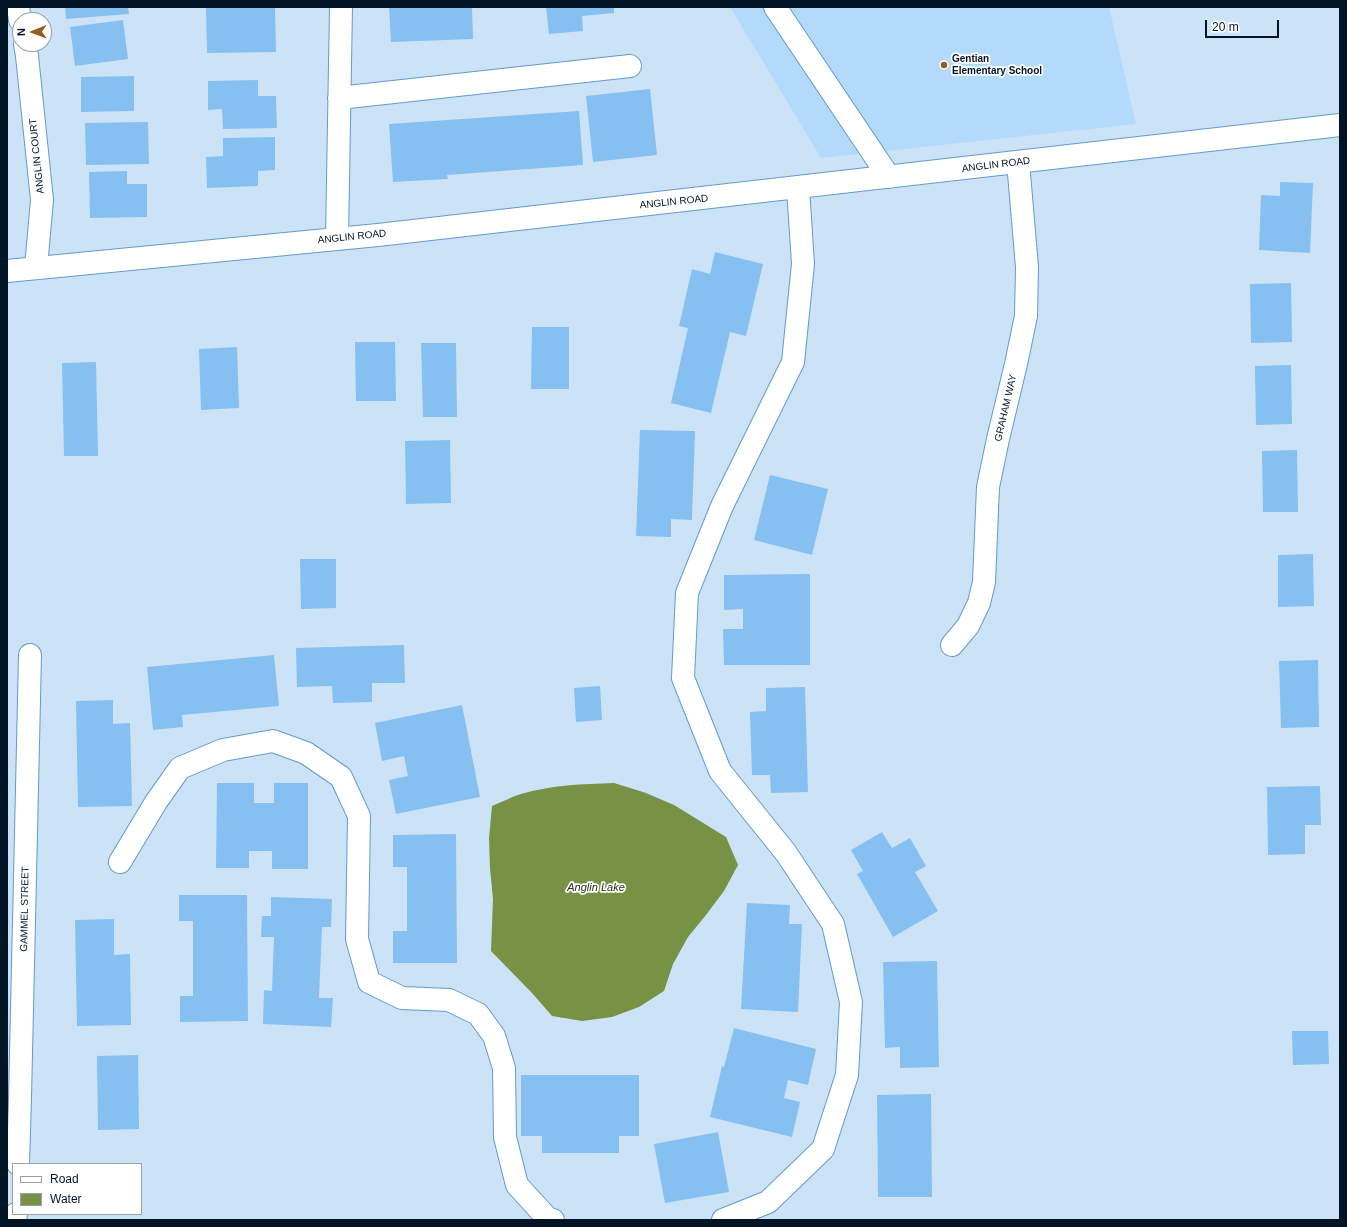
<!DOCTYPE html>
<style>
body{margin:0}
#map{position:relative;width:1347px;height:1227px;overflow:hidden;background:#cce3f7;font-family:Helvetica,sans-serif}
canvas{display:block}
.frame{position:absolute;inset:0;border:8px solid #001425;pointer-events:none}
.legend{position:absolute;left:12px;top:1163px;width:130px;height:52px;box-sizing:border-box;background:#fff;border:1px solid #99a1a8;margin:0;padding:5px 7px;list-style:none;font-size:12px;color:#001425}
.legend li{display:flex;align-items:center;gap:8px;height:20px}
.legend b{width:20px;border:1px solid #99a1a8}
.north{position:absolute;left:12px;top:12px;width:40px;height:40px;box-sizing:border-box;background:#fff;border:1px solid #99a1a8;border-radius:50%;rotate:269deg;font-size:11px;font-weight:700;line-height:16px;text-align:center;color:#001425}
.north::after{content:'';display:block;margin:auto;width:14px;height:18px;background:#985f1c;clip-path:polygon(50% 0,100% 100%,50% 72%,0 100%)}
.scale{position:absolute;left:1205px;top:20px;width:74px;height:18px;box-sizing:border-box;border:2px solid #001425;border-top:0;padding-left:5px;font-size:12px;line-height:14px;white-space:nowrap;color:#001425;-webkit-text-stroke:3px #fff;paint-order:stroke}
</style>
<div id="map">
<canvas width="1347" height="1227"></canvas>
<div class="frame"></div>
<ul class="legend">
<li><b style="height:5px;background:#fff"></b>Road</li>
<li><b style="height:11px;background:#779145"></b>Water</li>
</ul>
<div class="north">N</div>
<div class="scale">20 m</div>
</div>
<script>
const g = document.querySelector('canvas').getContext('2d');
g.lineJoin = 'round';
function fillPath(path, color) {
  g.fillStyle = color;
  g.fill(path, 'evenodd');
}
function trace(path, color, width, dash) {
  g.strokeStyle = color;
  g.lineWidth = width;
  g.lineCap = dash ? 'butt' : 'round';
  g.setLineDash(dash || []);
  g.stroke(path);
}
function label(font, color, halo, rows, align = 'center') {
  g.font = font + ' Helvetica,sans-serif';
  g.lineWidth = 3.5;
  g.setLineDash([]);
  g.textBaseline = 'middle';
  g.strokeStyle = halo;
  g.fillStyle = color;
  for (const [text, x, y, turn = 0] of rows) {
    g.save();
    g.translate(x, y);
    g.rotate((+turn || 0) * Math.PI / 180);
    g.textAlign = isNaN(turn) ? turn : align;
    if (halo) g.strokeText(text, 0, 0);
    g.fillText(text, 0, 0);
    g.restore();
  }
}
fillPath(new Path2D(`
 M730 7H1109L1136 124 821 158Z`), '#b3d9fb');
fillPath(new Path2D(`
 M614 783 646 793 674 805 726 837 738 865 724 891 706 915 688 937 673 964 664 991 639 1007 612 1017 582 1021 552 1016 532 993 491 951 493 899 490 868 489 838 492 806C502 802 511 797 521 794 551 785 583 784 614 783Z`), '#779145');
fillPath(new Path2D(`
 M65 7H128L129 14 66 19Z
 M206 7H275L276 52 207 53Z
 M389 7H472L473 39 391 42Z
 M546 7H614V13L582 16 583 31 549 34Z
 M123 20 128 59 75 66 70 27Z
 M134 76V111L81 112V77Z
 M258 80V96H276L277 128 223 129 222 109 208 110V81Z
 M650 89 657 155 593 162 586 96Z
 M579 111 583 165 447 175 448 179 393 182 389 124Z
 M148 122 149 164 86 165 85 123Z
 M275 137V170L258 171V186L207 188 206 157 223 156V138Z
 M127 171V184H147V217L90 218 89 172Z
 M1280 182 1313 183 1310 253 1259 250 1261 195 1280 196Z
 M715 252 763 264 746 336 730 332 711 413 671 403 688 328 679 326 692 269 710 274Z
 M1291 283 1292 342 1251 343 1250 284Z
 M532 327H569V389H531Z
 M355 342H395L396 401H356Z
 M421 343H456L457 417H423Z
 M237 347 239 408 201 410 199 349Z
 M96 362 98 456H64L62 363Z
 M1291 365 1292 424 1256 425 1255 366Z
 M640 430 695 431 692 520 671 519V537L636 536Z
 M450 440 451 503 406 504 405 441Z
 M1297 450 1298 512H1263L1262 451Z
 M770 475 828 489 812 555 754 540Z
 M1313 554 1314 606 1278 607V555Z
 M300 559H336V608L301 609Z
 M810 574V665H724L723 629H743V609L724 610V575Z
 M404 645 405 683H372V702L333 703 332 686 297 687 296 648Z
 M274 655 279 706 182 715 183 727 153 730 147 667Z
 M1318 660 1319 727 1281 728 1279 661Z
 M600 686 602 720 576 722 574 688Z
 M805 687 808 792 771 793 770 775H752L750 712 766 711V688Z
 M113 700V724L130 723 132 806 78 807 76 701Z
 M462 705 480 797 396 814 389 780 408 776 404 756 382 761 375 723Z
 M217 783H254V803H274V783H308V869H272V851H249V868H216Z
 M1320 786 1321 825H1305V854L1268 855 1267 787Z
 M882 832 892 848 910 838 926 866 915 872 938 911 893 937 857 874 863 871 851 850Z
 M456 834 457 963H393V931H407V867H393V835Z
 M179 895H247L248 1021 180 1022V996H193V921H179Z
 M271 897 332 899 331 927H322L319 998H333L331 1027 263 1024 264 990 272 991 274 937H261L262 916H271Z
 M747 903 790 905 789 924H802L798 1012 741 1009Z
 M114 919V955L130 954 131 1025 77 1026 75 920Z
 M937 961 939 1067 900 1068V1047L885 1048 883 962Z
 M734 1028 816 1049 808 1085 788 1080 784 1098 800 1102 792 1137 710 1117 722 1066 724 1067Z
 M1292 1031H1328L1329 1064 1293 1065Z
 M138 1055 139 1129 98 1130 97 1056Z
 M521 1075H639V1136H619V1153H542V1136H521Z
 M931 1094 932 1197H878L877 1095Z
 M718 1132 729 1192 665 1203 654 1144Z`), '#86c0f1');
const minor = new Path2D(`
 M18 7 20 20
 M775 7 889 177
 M25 44 27 56 42 200 36 267
 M339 98 630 66
 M337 238 341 7
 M7 271 378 235 1340 125
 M952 645 968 626 979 603 984 582 988 487 998 439 1016 364 1026 316 1027 267 1018 162
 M120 862 156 802 180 768 223 750 273 741 306 753 341 777 359 816 357 939 369 982 402 998 449 1000 478 1014 494 1036 504 1068 505 1137 517 1185 548 1219 553 1220
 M18 1164 20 1098 30 655
 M15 1220 16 1214
 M723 1220 768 1202 823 1149 847 1075 851 1002 833 924 786 853 720 771 683 678 687 593 722 506 793 362 803 264 798 188`);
trace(minor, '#629bca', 24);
trace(minor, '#fff', 22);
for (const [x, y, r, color] of [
 [944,65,4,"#985f1c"]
]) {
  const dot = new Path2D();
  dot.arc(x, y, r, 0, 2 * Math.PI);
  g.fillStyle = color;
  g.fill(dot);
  trace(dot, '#fff', 1.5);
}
label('bold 10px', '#001425', '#fff', [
 ["Gentian",952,59],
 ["Elementary School",952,71]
], 'left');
label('10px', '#001425', '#fff', [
 ["ANGLIN COURT",37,156,-96],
 ["ANGLIN ROAD",996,165,-7],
 ["ANGLIN ROAD",674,202,-6],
 ["ANGLIN ROAD",352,237,-6],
 ["GRAHAM WAY",1006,408,-77],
 ["GAMMEL STREET",25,909,-89]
]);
label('italic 11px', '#252f0e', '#fff', [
 ["Anglin Lake",596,888]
]);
</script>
